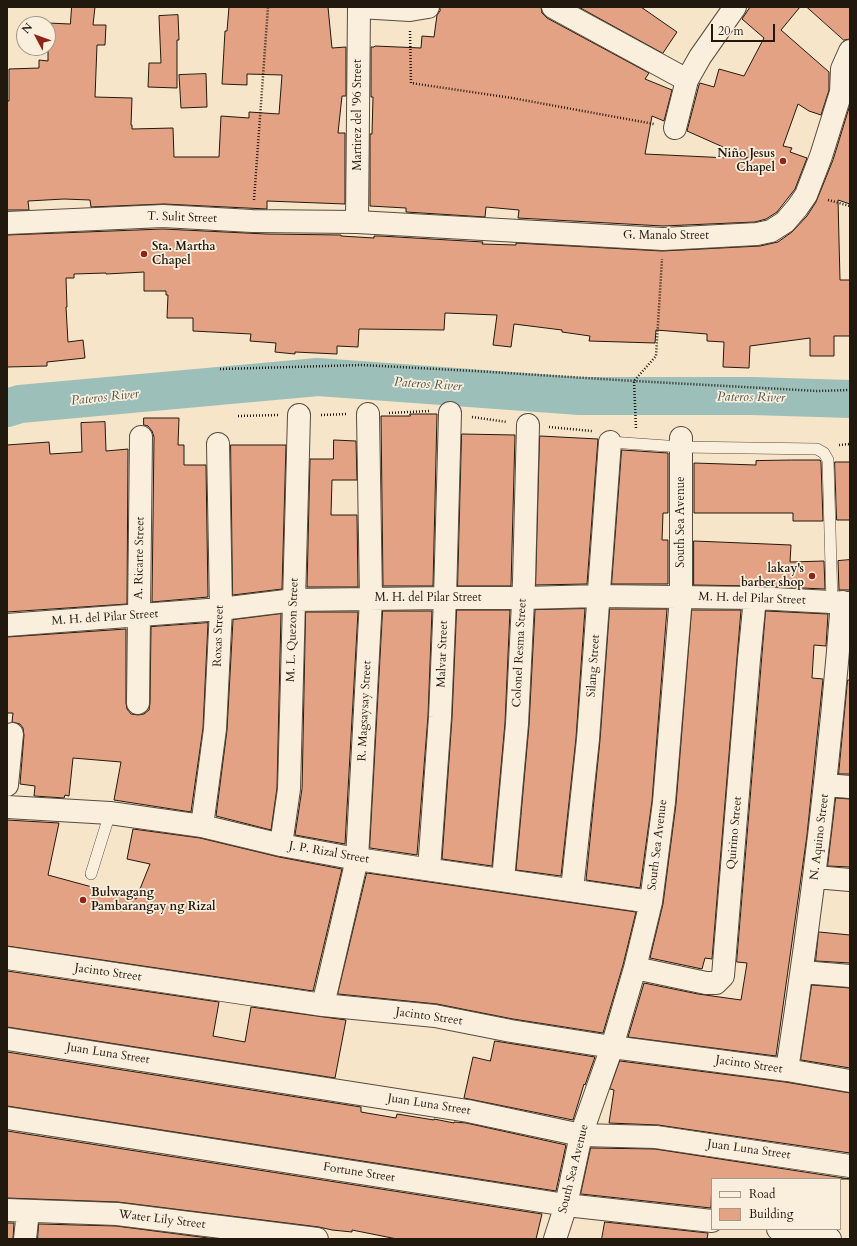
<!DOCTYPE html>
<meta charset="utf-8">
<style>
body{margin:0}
#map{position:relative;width:857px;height:1246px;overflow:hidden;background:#f7e5ca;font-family:Cardo,serif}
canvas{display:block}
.frame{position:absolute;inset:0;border:8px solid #22190e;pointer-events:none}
.legend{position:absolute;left:711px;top:1178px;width:130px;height:52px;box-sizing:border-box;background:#faeedd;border:1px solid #a4998a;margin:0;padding:5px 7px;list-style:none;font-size:12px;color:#22190e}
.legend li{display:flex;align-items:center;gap:8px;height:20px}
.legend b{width:20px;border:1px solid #a4998a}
.north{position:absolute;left:16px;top:16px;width:40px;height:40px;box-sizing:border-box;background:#faeedd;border:1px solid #a4998a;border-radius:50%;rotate:311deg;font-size:11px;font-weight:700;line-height:16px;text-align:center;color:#22190e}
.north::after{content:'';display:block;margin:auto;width:14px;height:18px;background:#8f2418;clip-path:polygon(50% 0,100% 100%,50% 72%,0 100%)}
.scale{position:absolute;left:711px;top:24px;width:64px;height:18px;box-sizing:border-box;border:2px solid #22190e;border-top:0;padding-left:5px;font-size:12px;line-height:14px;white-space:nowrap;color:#22190e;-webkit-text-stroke:3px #faeedd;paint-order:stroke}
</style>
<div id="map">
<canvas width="857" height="1246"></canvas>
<div class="frame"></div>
<ul class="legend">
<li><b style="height:5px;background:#faeedd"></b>Road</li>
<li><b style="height:11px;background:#e3a283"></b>Building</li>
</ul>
<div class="north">N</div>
<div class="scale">20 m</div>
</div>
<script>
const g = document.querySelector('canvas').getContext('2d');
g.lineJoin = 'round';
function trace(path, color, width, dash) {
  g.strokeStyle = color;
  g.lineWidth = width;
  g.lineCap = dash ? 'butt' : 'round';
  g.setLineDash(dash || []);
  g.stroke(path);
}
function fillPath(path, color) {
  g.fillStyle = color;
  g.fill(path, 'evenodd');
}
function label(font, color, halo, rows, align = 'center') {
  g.font = font + ' Cardo,serif';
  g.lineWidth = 3.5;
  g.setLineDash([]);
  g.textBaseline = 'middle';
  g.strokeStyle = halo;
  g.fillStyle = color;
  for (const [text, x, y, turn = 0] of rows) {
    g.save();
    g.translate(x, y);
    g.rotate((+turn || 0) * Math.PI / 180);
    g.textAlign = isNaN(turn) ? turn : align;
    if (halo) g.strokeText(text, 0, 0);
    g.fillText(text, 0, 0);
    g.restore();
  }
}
trace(new Path2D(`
 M7 408 20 404 318 377 580 396H752L850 399`), '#9dbfb9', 38);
const building = new Path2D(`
 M72 7H95L93 25H106L105 45H97L95 97 132 98 131 125H132V129L173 128 174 157H219L221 116 249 118V112L279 114 282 75 247 74V85L222 84 225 31H227L229 7H328L332 48 346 47V96H342L338 133H345V204L267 201V209L164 204 91 207 90 200 64 199 28 201 29 210H7V101H9V69L39 68V60L48 61V23L70 24Z
 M440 7H541L542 13 547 18 649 73 645 79 672 90 664 121 652 116 645 154 750 159 687 131 699 85 700 83 714 87 719 69 744 76 764 38 742 19 750 7H800L781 30 829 72V90L821 115 809 111 798 104 783 146 792 148 790 152 807 158 795 189 777 212 766 219 755 222 663 226 518 218 519 210 486 207 485 217 406 212V208L370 206V134H372L373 97H371V47H374L375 46 421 48 422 36 434 37 437 15 440 11Z
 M579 7H641L677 32 663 53Z
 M807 7H850V39L844 40Z
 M178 15 179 40H177V88L148 87 149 63H161L159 16Z
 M206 74 207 107 181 108 179 75Z
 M850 105V204L838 200 840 280H850V336H834V356H810V338L750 346 749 368 723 367 724 342 707 341V334L656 330 655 343 589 341 590 336 562 332V330L514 324 511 347 493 345 497 315 445 313 444 330 359 329 358 347 337 346V354L295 352V354L275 352 276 343 250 341 251 334 193 331V318H167L168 295H166V291H144V272L106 274V273L74 274V278H66L67 307H66L68 342 83 340 85 358 47 362V366L7 367V235L163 229 266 234 341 235V236L374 238V236H380L483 242 482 244 516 245V243L662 251 760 246 778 242 792 232 807 216 816 202 833 160Z
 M410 414H437L433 586H383L381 416H410Z
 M144 418H179L178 445H184V465H206L208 597 152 602 154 437 152 431 148 426 144 425Z
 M105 422 106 451 128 449 127 604 7 612V445L49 442 50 454 82 452 81 423Z
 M462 434 515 435 511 586H458Z
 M540 436 598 439 587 584 536 585Z
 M334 440 356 441 357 480H332L331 515H357L358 587H307L310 459H333Z
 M231 445H286L282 589 233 595Z
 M622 450 668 453V513H663L662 540H668V584H612Z
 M792 460H820L821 462 823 521H793V513H694V463L756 465V461Z
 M835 462H850V520H837Z
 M694 541 791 545 790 562 824 561 825 589 755 586 694 585Z
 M850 560V590H839L838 561Z
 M585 609 576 738 561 876 516 870 529 725 535 610Z
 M610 609H667L652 801 640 888 586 880 600 740Z
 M457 610H510L505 723 492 866 442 859 452 718Z
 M692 610H741L712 959 705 958 702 969 650 958 663 904 676 804Z
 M383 611H432L428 716 417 855 370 848Z
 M766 611 828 614 826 646 814 645 812 678 823 679 807 835 776 1056 628 1037 644 983 698 994 741 1000 747 963 737 962Z
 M306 612H358L345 844 295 835 302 789Z
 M281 614 277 788 271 830 216 816 227 730 233 620Z
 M208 623 203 728 191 812 114 800 121 762 73 758 69 796 65 795 64 798 34 796 35 786 20 784 24 735 23 728 20 724 12 722 13 713H7V637L126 629V703L127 709 131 714 138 715 144 714 149 710 150 703 151 627Z
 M848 680H850V774H839Z
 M836 798 850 799V867L828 866Z
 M7 820 59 823 48 875 136 899 150 864 127 859 133 829 200 838 279 857 342 869 313 991 7 946Z
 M367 873 636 912 623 965 603 1033 513 1019 437 1004 338 994Z
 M819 932 850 935V963L816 961Z
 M7 971 219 1002 213 1036 245 1042 251 1007 346 1020 335 1078 7 1027Z
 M812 985 850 988V1068L801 1060Z
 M495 1041 595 1057 585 1085 584 1084 573 1120 464 1098 473 1057 490 1061Z
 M7 1052 361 1107V1112L396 1118 397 1114 434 1120V1119L454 1123V1122L466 1123 566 1145 556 1191 7 1106Z
 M620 1061 785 1082 850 1093V1153L658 1125 609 1123 614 1090 610 1089Z
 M7 1131 542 1214 536 1239H397L352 1230V1232L332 1230 319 1227 118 1202 7 1198Z
 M591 1148 655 1149 850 1179H712L711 1208 581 1194Z
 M605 1222 708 1233 707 1239H602Z
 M7 1223H14L13 1239H7Z
 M39 1224 116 1226 216 1239H38Z`);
fillPath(building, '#e3a283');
trace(building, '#22190e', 1);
const service = new Path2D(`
 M610 442 681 447 817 449 824 453 828 460 832 602
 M91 874 110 813`);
const minor = new Path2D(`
 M359 7 410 10 428 7
 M553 7 687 80
 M675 128 687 80 700 57 735 7
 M357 222 663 239 757 234 771 231 785 222 797 208 806 195 821 156 841 92 842 69 850 51
 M7 625 221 609 294 600 445 598H523L599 596 755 598 850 603
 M138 703 141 437
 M7 785 12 734
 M826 785 850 787
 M7 807 110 813 202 826 281 845 357 859 651 902
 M202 826 215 729 221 609 218 444
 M281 845 289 789 299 415
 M429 869 440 717 445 598 450 413
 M815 877 850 880
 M503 880 517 724 524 581 528 425
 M572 890 588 739 610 442
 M7 958 323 1005 435 1016 511 1031 612 1047 787 1070 850 1081
 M635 968 706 983H716L723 976 749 659 755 598
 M802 972 850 976
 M323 1005 357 859 371 599 368 414
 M7 1039 468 1111 581 1135 656 1137 850 1166
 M787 1070C811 914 830 759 842 602
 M7 1118 566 1205 712 1221
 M7 1210 117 1214 317 1239
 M778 1229 830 1239
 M25 1239 28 1211
 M555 1239 566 1205 581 1135 612 1047 635 968 651 902 664 802 681 597V438`);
const tertiary = new Path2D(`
 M7 223 163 216 252 221 357 222 359 7`);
trace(service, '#574c3d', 12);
trace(minor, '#574c3d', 24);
trace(tertiary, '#574c3d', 24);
trace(new Path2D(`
 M410 31 411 83 512 98 654 124
 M254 200 268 7
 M828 200 850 206
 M220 369 362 365 474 371 634 381 818 391 850 390
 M389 413 429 411
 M321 415 348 414
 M238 416 278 415
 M472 417 507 422
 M549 427 592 431
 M636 428 634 381 656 356 662 259
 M839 445 850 444`), '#22190e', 2.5, [1, 2]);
trace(service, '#faeedd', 11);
trace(minor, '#faeedd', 22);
trace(tertiary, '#faeedd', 22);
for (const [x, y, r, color] of [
 [783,161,4,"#8f2418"],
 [144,254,4,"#8f2418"],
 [812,576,4,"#8f2418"],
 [83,900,4,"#8f2418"]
]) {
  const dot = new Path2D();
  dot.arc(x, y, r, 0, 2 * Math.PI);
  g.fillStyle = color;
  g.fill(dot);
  trace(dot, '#faeedd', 1.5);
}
label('12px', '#22190e', '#faeedd', [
 ["Martirez del '96 Street",358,115,-90],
 ["T. Sulit Street",182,218,2],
 ["G. Manalo Street",666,236],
 ["South Sea Avenue",681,522,-90],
 ["A. Ricarte Street",140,558,-89],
 ["M. H. del Pilar Street",428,598],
 ["M. H. del Pilar Street",752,599,2],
 ["M. H. del Pilar Street",105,618,-4],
 ["M. L. Quezon Street",293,630,-88],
 ["Roxas Street",219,636,-88],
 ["Colonel Resma Street",520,653,-87],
 ["Malvar Street",443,654,-88],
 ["Silang Street",594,666,-86],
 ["R. Magsaysay Street",365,711,-87],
 ["Quirino Street",735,833,-85],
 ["N. Aquino Street",820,837,-83],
 ["South Sea Avenue",658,845,-83],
 ["J. P. Rizal Street",329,853,10],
 ["Jacinto Street",108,973,8],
 ["Jacinto Street",429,1017,8],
 ["Juan Luna Street",108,1054,9],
 ["Jacinto Street",749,1065,8],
 ["Juan Luna Street",429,1105,9],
 ["Juan Luna Street",749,1150,8],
 ["South Sea Avenue",574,1169,-76],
 ["Fortune Street",359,1173,9],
 ["Water Lily Street",162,1220,7]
]);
label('bold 12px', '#22190e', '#faeedd', [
 ["Niño Jesus",775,154],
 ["Chapel",775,168],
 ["Sta. Martha",152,247,"left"],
 ["Chapel",152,261,"left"],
 ["lakay's",804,569],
 ["barber shop",804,583],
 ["Bulwagang",91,893,"left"],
 ["Pambarangay ng Rizal",91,907,"left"]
], 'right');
label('italic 13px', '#4d534a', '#faeedd', [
 ["Pateros River",428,385,4],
 ["Pateros River",105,398,-6],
 ["Pateros River",751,398,1]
]);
</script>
